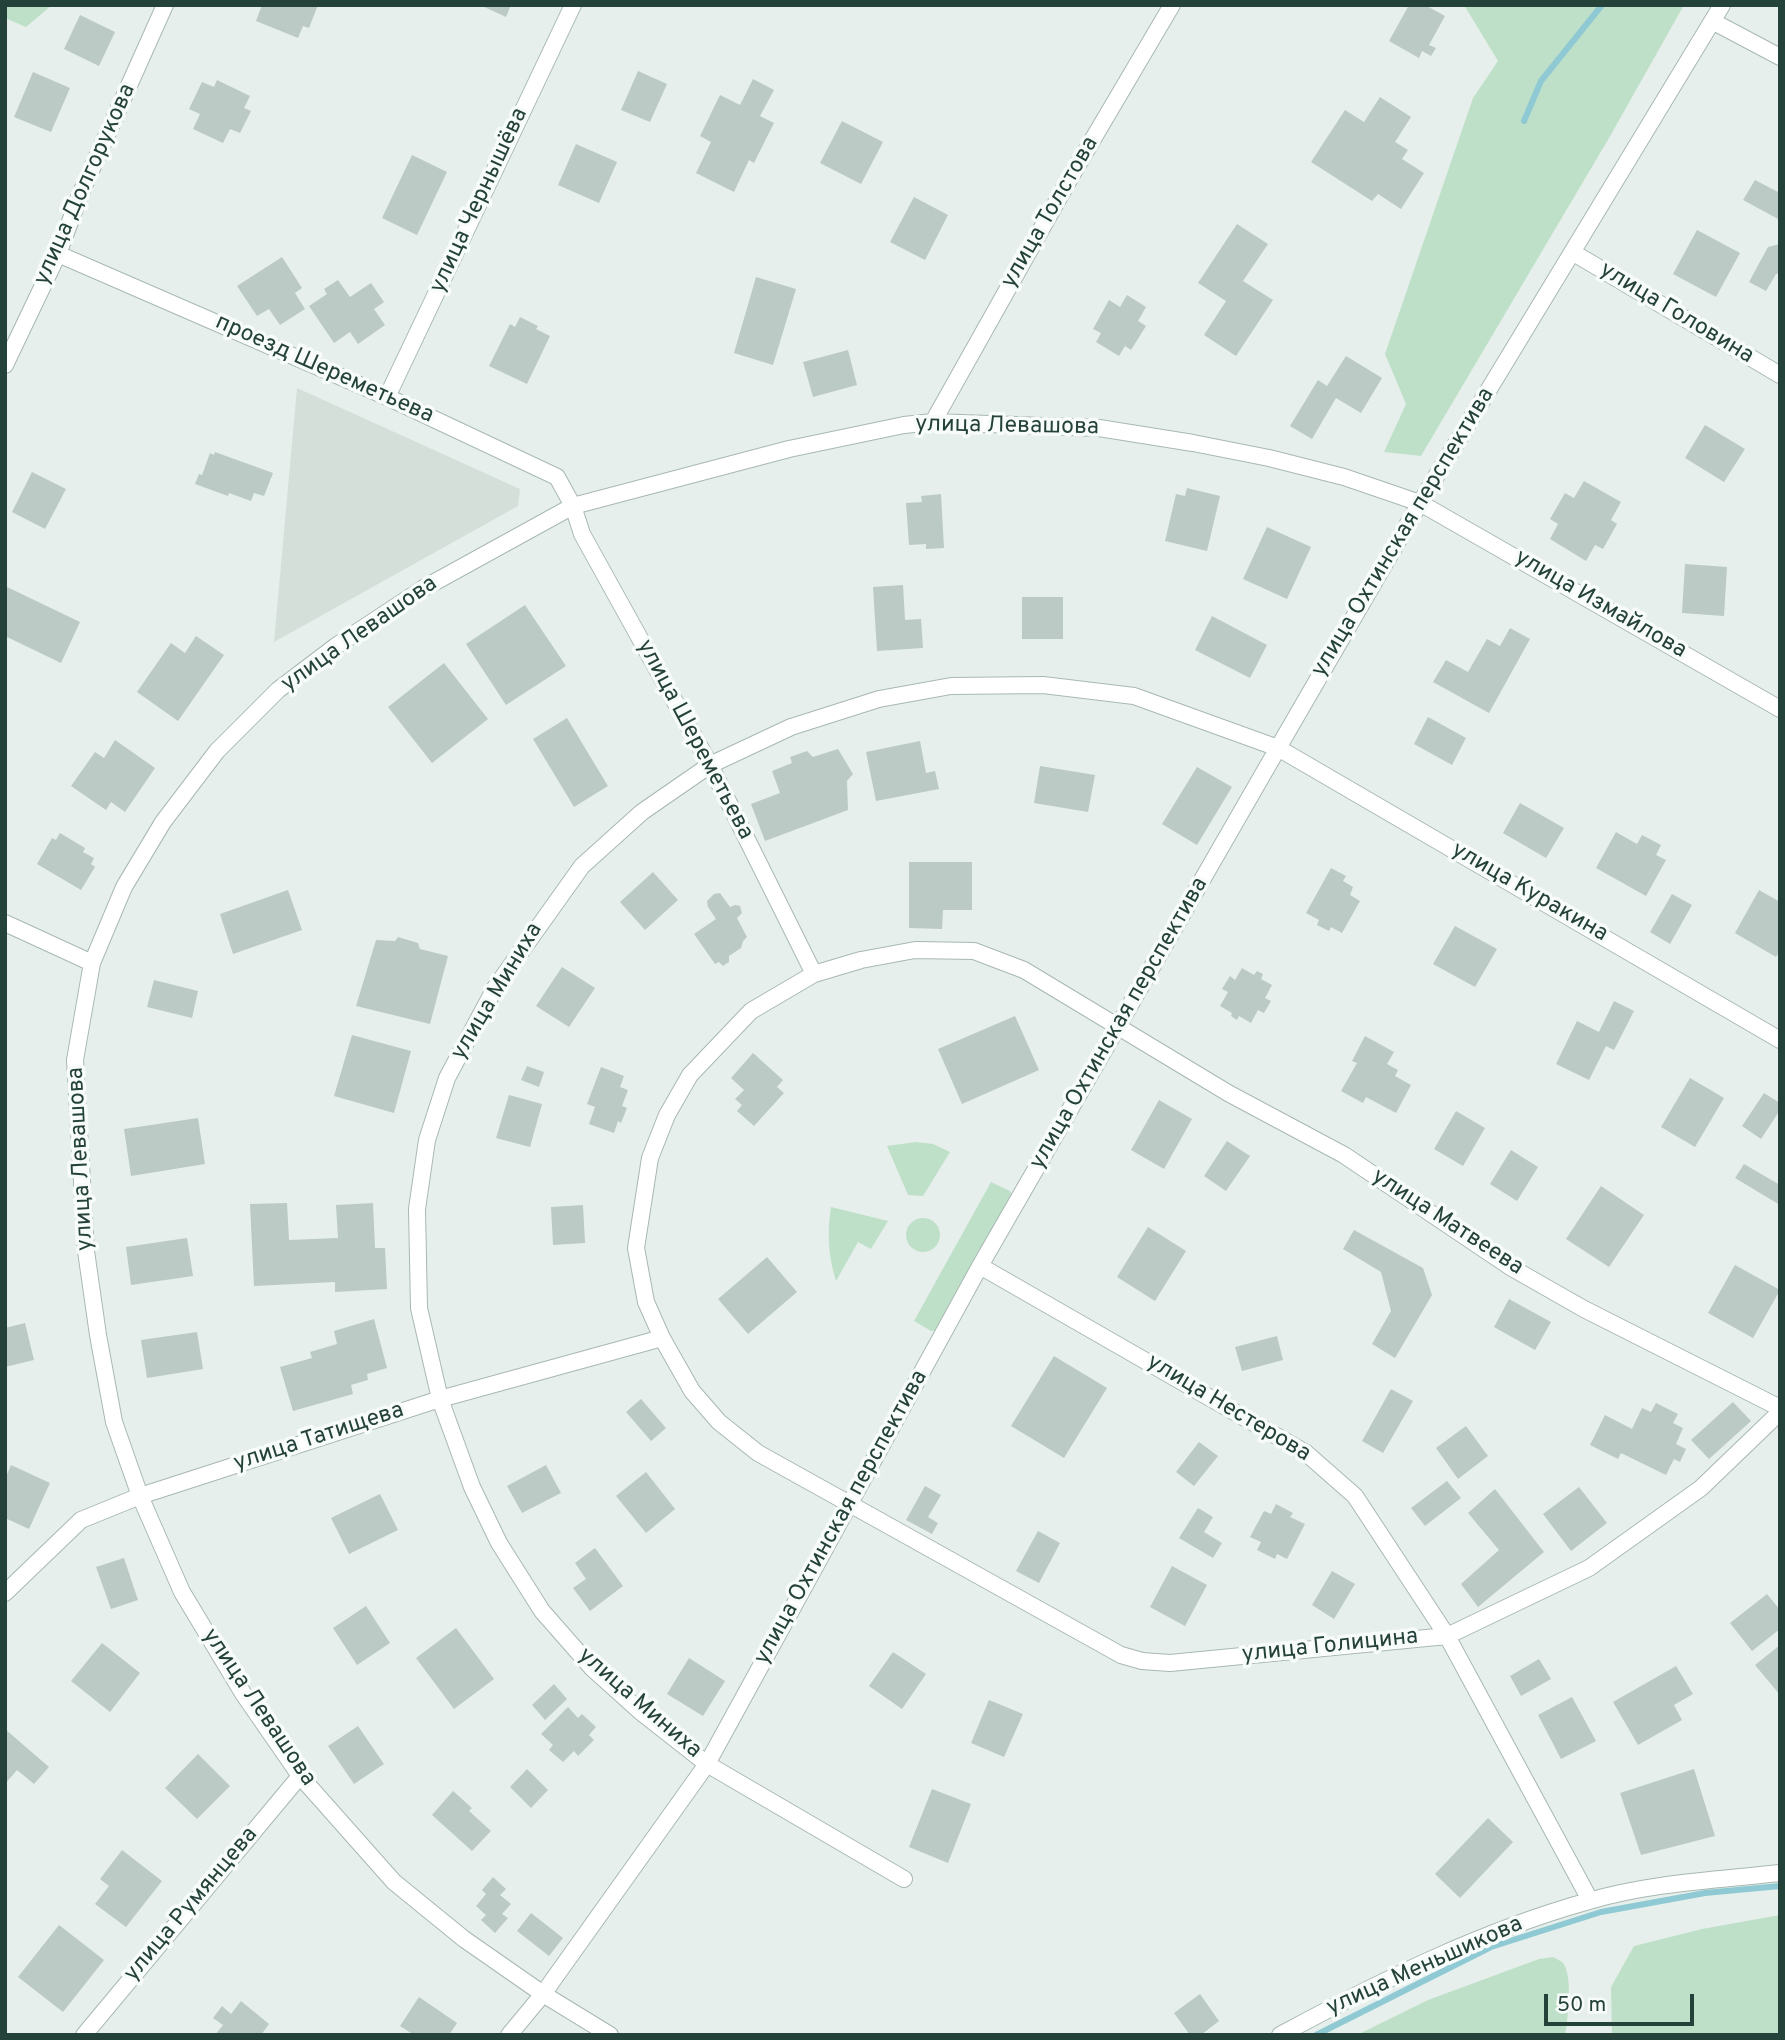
<!DOCTYPE html>
<meta charset="utf-8">
<style>
body{margin:0}
#map{position:relative;width:1785px;height:2040px;overflow:hidden;background:#e6efeb;font-family:Overpass,sans-serif}
canvas{display:block}
.frame{position:absolute;inset:0;border:7px solid #24423a;pointer-events:none}
.scale{position:absolute;left:1544px;top:1994px;width:150px;height:32px;box-sizing:border-box;border:4px solid #24423a;border-top:0;padding-left:9px;font-size:21px;line-height:24px;white-space:nowrap;color:#24423a;-webkit-text-stroke:5px #f7fbf9;paint-order:stroke}
</style>
<div id="map">
<canvas width="1785" height="2040"></canvas>
<div class="frame"></div>
<div class="scale">50 m</div>
</div>
<script>
const g = document.querySelector('canvas').getContext('2d');
g.lineJoin = 'round';
function fillPath(path, color) {
  g.fillStyle = color;
  g.fill(path, 'evenodd');
}
function trace(path, color, width, dash) {
  g.strokeStyle = color;
  g.lineWidth = width;
  g.lineCap = dash ? 'butt' : 'round';
  g.setLineDash(dash || []);
  g.stroke(path);
}
function label(font, color, halo, rows, align = 'center') {
  g.font = font + ' Overpass,sans-serif';
  g.lineWidth = 7;
  g.setLineDash([]);
  g.textBaseline = 'middle';
  g.strokeStyle = halo;
  g.fillStyle = color;
  for (const [text, x, y, turn = 0] of rows) {
    g.save();
    g.translate(x, y);
    g.rotate((+turn || 0) * Math.PI / 180);
    g.textAlign = isNaN(turn) ? turn : align;
    if (halo) g.strokeText(text, 0, 0);
    g.fillText(text, 0, 0);
    g.restore();
  }
}
fillPath(new Path2D(`
 M297 388 520 489 518 506 274 642Z`), '#d4dfda');
fillPath(new Path2D(`
 M5 5H52L26 27 5 18Z
 M1464 5H1684L1609 138 1421 456 1384 452 1406 404 1385 354 1473 98 1498 61Z
 M916 1142 933 1144 950 1152 923 1196 908 1195 887 1146Z
 M991 1182 1010 1191 1014 1200 939 1331H931L914 1321Z
 M831 1207 888 1221 871 1249 858 1242 836 1281C828 1255 827 1233 831 1207Z
 M906 1235a17 17 0 1 1 34 0a17 17 0 1 1-34 0Z
 M1780 1915V2035H1612L1611 1987 1634 1946 1702 1929Z
 M1553 1957C1555 1958 1561 1961 1563 1963 1573 1975 1568 2019 1565 2035H1357L1428 2000 1539 1959Z`), '#bfe0c8');
trace(new Path2D(`
 M1524 121 1541 81 1602 5
 M1316 2035 1491 1947 1601 1912 1705 1893 1780 1886`), '#8ec9d4', 6);
fillPath(new Path2D(`
 M262 5H318L309 28 303 26 298 38 256 21Z
 M480 5H511L506 17Z
 M1409 5H1425L1445 16 1429 45 1436 48 1431 56 1422 51 1419 58 1389 41Z
 M80 15 115 32 99 66 64 49Z
 M638 71 667 84 650 122 621 110Z
 M33 72 70 88 51 132 14 117Z
 M753 79 774 90 760 116 774 123 754 163 749 160 734 192 696 173 711 142 700 136 720 95 740 105Z
 M217 80 250 96 244 108 251 111 240 133 230 129 223 143 193 129 200 114 189 109 202 82 214 87Z
 M1380 97 1411 117 1395 142 1408 150 1402 159 1424 173 1401 209 1378 194 1372 201 1311 162 1345 110 1364 122Z
 M842 121 883 142 861 184 820 163Z
 M576 144 617 162 599 203 558 185Z
 M412 155 447 172 417 235 382 218Z
 M1755 180 1780 193V220L1743 200Z
 M914 197 948 215 925 260 890 242Z
 M1237 224 1268 244 1243 281 1273 300 1236 356 1204 335 1226 301 1198 283Z
 M1697 230 1740 253 1716 297 1673 274Z
 M1780 244V273L1776 274 1766 291 1749 282 1768 247Z
 M282 257 302 288 295 293 305 309 280 325 269 309 257 316 237 286Z
 M756 277 796 289 773 365 734 353Z
 M338 280 350 297 371 283 384 302 374 309 385 325 358 344 350 332 334 343 309 306 327 294 324 289Z
 M1127 295 1146 307 1138 321 1146 326 1131 350 1125 346 1119 356 1096 342 1101 333 1093 329 1109 300 1120 307Z
 M520 317 538 326 536 329 550 336 527 384 489 366 510 324 515 327Z
 M848 350 857 385 813 397 803 362Z
 M1346 356 1382 378 1361 413 1336 398 1312 439 1290 426 1318 380 1327 386Z
 M1705 425 1745 449 1724 482 1685 458Z
 M215 452 273 473 264 496 254 493 251 501 229 493 228 496 195 484 199 474 202 475 210 453 214 455Z
 M32 472 66 489 45 529 12 512Z
 M1584 481 1621 502 1611 520 1617 524 1603 549 1595 545 1586 561 1550 539 1558 524 1550 519 1565 493 1574 498Z
 M1187 488 1220 496 1207 551 1165 541 1176 494 1185 496Z
 M941 494 944 548 926 549V544L909 545 906 503 922 502 921 496Z
 M1267 527 1311 547 1287 599 1243 579Z
 M1685 564 1727 567 1724 616 1682 613Z
 M903 585 905 620 921 619 923 648 877 651 873 587Z
 M7 587 80 622 61 663 5 636Z
 M1022 597H1063V639H1022Z
 M525 605 566 666 506 705 466 644Z
 M1212 616 1267 645 1250 678 1195 650Z
 M1510 628 1530 639 1489 713 1433 682 1446 660 1468 672 1487 639 1500 646Z
 M196 636 224 655 178 721 137 692 171 643 185 653Z
 M444 663 488 719 432 763 388 707Z
 M1428 717 1466 738 1452 765 1414 744Z
 M567 718 608 786 574 807 533 739Z
 M115 740 155 768 125 812 111 802 106 810 71 786 95 752 104 758Z
 M920 741 926 773 935 771 939 789 876 801 866 752Z
 M838 749 853 774 847 781 848 810 765 841 751 804 780 793 772 771 792 763 790 757 807 751 813 757Z
 M1040 766 1095 775 1088 812 1034 803Z
 M1197 767 1232 787 1197 845 1162 824Z
 M1520 803 1564 828 1546 858 1503 833Z
 M1616 832 1637 844 1642 835 1661 845 1656 855 1666 860 1646 896 1596 868Z
 M60 833 85 848 83 852 94 858 91 864 95 867 81 890 37 864 52 838 56 840Z
 M909 862H972V910H943L942 929 909 928Z
 M1331 868 1346 876 1343 881 1353 887 1350 895 1360 901 1342 933 1331 927 1329 931 1317 925 1319 920 1306 913Z
 M653 872 678 900 645 930 620 902Z
 M288 890 302 930 233 954 220 914Z
 M1759 890 1780 902V951L1776 957 1735 933Z
 M720 893 730 907 735 905 740 906 742 913 737 918 747 937 743 941 741 948 729 956V962L723 966 719 962 715 964 694 934 716 919 708 907 707 901 714 894Z
 M1672 894 1692 905 1670 944 1650 932Z
 M1455 926 1497 949 1475 987 1433 964Z
 M398 937 418 943 420 949 448 956 430 1024 356 1006 376 940 395 941Z
 M562 967 595 988 569 1027 536 1006Z
 M1242 968 1254 975 1257 971 1263 974 1261 979 1272 985 1265 998 1271 1001 1264 1013 1258 1010 1251 1023 1239 1016 1237 1020 1231 1016 1232 1013 1220 1006 1228 992 1222 989 1230 976 1235 980Z
 M154 980 198 991 192 1018 147 1007Z
 M1614 1001 1634 1011 1614 1050 1606 1046 1589 1080 1556 1064 1577 1021 1599 1032Z
 M1015 1016 1039 1070 962 1104 938 1049Z
 M352 1035 411 1051 394 1113 334 1096Z
 M1365 1036 1394 1052 1387 1064 1398 1070 1395 1076 1411 1085 1396 1113 1366 1097 1363 1103 1341 1091 1357 1063 1352 1061Z
 M753 1053 783 1080 777 1087 784 1093 754 1126 737 1111 742 1105 735 1099 744 1090 731 1078Z
 M527 1066 544 1072 539 1087 521 1080Z
 M601 1067 624 1076 620 1087 628 1090 622 1106 627 1108 621 1123 618 1121 614 1133 589 1124 595 1107 587 1104Z
 M1690 1078 1724 1098 1695 1147 1661 1127Z
 M1764 1093 1780 1103V1110L1761 1139 1742 1126Z
 M509 1095 542 1104 530 1147 496 1138Z
 M1159 1100 1192 1119 1164 1169 1131 1150Z
 M1456 1111 1485 1128 1463 1166 1434 1149Z
 M198 1118 205 1164 131 1176 124 1129Z
 M1227 1141 1250 1156 1226 1191 1204 1176Z
 M1511 1150 1538 1167 1517 1201 1490 1184Z
 M1744 1164 1780 1185V1205L1735 1178Z
 M1601 1186 1644 1215 1609 1267 1566 1239Z
 M287 1203 289 1240 338 1238 336 1205 373 1203 375 1248H385L387 1289 335 1292V1282L254 1286 250 1204Z
 M583 1205 585 1243 553 1245 551 1207Z
 M1148 1227 1186 1251 1155 1301 1117 1277Z
 M1354 1230 1423 1268 1432 1295 1395 1358 1372 1344 1391 1311 1381 1272 1343 1249Z
 M187 1238 193 1276 131 1285 126 1247Z
 M767 1257 797 1292 748 1334 718 1299Z
 M1735 1265 1780 1290 1753 1338 1708 1313Z
 M1509 1299 1551 1322 1535 1350 1494 1327Z
 M374 1319 387 1368 367 1374 368 1380 351 1385 353 1394 293 1411 280 1367 312 1358 310 1352 337 1344 334 1331Z
 M25 1323 34 1360 5 1367V1328Z
 M197 1332 203 1369 147 1378 141 1340Z
 M1277 1336 1283 1360 1242 1371 1235 1347Z
 M1054 1356 1107 1388 1064 1458 1011 1426Z
 M1391 1389 1413 1401 1383 1453 1362 1441Z
 M641 1399 666 1428 651 1441 626 1412Z
 M1733 1402 1751 1421 1709 1459 1691 1440Z
 M1656 1403 1678 1414 1673 1423 1683 1428 1676 1444 1686 1449 1680 1462 1674 1459 1666 1475 1621 1453 1618 1459 1590 1445 1605 1415 1632 1429 1642 1408 1651 1412Z
 M1466 1426 1488 1456 1458 1479 1436 1448Z
 M1199 1442 1218 1456 1194 1486 1176 1472Z
 M11 1465 50 1483 29 1529 5 1518V1479Z
 M546 1465 561 1493 522 1513 507 1486Z
 M646 1472 675 1509 646 1533 616 1496Z
 M1447 1481 1461 1498 1425 1526 1411 1508Z
 M925 1486 941 1495 928 1517 938 1523 932 1534 906 1520Z
 M1579 1487 1607 1523 1571 1551 1543 1514Z
 M1495 1489 1544 1552 1478 1607 1461 1584 1499 1550 1468 1513Z
 M380 1494 398 1530 349 1554 331 1518Z
 M1276 1504 1293 1513 1290 1517 1305 1524 1287 1559 1277 1554 1275 1559 1257 1550 1261 1542 1250 1537 1264 1511 1271 1514Z
 M1198 1508 1213 1517 1204 1532 1222 1543 1213 1558 1179 1538Z
 M1038 1531 1060 1543 1039 1583 1016 1571Z
 M595 1548 623 1586 590 1611 573 1588 586 1579 575 1563Z
 M124 1558 138 1600 111 1609 96 1567Z
 M1172 1566 1207 1585 1185 1626 1150 1607Z
 M1332 1571 1355 1584 1334 1619 1312 1605Z
 M1767 1594 1780 1610V1629L1752 1651 1730 1623Z
 M366 1606 390 1643 357 1665 333 1628Z
 M456 1628 494 1679 454 1709 416 1658Z
 M102 1643 140 1673 110 1712 71 1681Z
 M1780 1645V1695L1755 1665Z
 M893 1652 926 1674 902 1709 869 1686Z
 M689 1658 725 1681 703 1716 667 1694Z
 M1539 1659 1551 1679 1521 1696 1510 1676Z
 M1676 1666 1693 1694 1674 1705 1682 1720 1638 1745 1613 1702Z
 M554 1684 567 1699 545 1720 532 1705Z
 M1572 1697 1596 1741 1561 1759 1538 1715Z
 M989 1700 1023 1714 1004 1757 971 1743Z
 M568 1707 578 1718 582 1714 596 1727 589 1735 594 1740 578 1756 574 1751 563 1762 549 1750 553 1745 541 1734Z
 M358 1726 384 1764 354 1784 328 1746Z
 M5 1729 49 1767 34 1784 17 1770 5 1784Z
 M198 1754 230 1786 197 1819 165 1788Z
 M527 1769 548 1790 531 1808 510 1787Z
 M1694 1769 1715 1836 1641 1855 1620 1793Z
 M932 1789 971 1804 948 1863 909 1847Z
 M453 1791 472 1808 469 1811 491 1831 472 1851 432 1815Z
 M1488 1818 1513 1842 1460 1898 1435 1874Z
 M122 1850 162 1881 126 1927 95 1904 109 1886 100 1879Z
 M493 1877 506 1889 500 1895 511 1904 502 1914 508 1918 495 1933 481 1920 486 1915 476 1906 486 1894 482 1890Z
 M531 1913 563 1938 549 1956 517 1931Z
 M59 1925 104 1960 63 2012 18 1977Z
 M1200 1994 1219 2021 1201 2035H1190L1174 2013Z
 M419 1997 457 2023 449 2035H414L400 2026Z
 M241 2001 269 2024 261 2035H215L223 2025 213 2018 222 2006 231 2014Z`), '#bbcac4');
const minor = new Path2D(`
 M1712 21 1780 57
 M1572 252 1780 375
 M58 254 387 397 557 477 573 506 582 534 710 765 814 974
 M5 365 58 254 80 195 165 5
 M387 397 573 5
 M933 422 1070 178 1172 5
 M5 923 92 963
 M980 1266 1306 1453 1355 1496 1447 1636 1590 1900
 M1780 1408 1584 1309 1512 1268 1344 1155 1228 1093 1024 970 974 951 915 950 861 960 814 974 751 1011 690 1075 667 1115 650 1158 636 1248 646 1302 662 1338 692 1391 719 1422 758 1453 1121 1655 1142 1661 1170 1663 1447 1636 1589 1568 1701 1488 1780 1412
 M5 1593 81 1520 140 1496 440 1399 662 1338
 M904 1879 707 1764 642 1713 592 1668 542 1611 499 1543 472 1487 440 1399 419 1308 417 1209 427 1140 447 1078 495 988 582 866 642 812 710 765 791 727 879 699 951 686 1043 685 1134 696 1278 748 1780 1040
 M84 2035 300 1776
 M509 2035 543 1994 707 1764 980 1266 1278 748 1420 503 1722 5
 M610 2035 543 1994 464 1939 394 1882 300 1776 244 1695 182 1592 140 1496 114 1422 98 1335 86 1251 75 1060 92 963 124 887 163 822 217 751 278 690 336 646 424 588 573 506 789 449 904 425 933 422 1099 428 1193 443 1269 458 1344 477 1420 503 1780 709
 M1280 2035C1379 1982 1481 1931 1589 1901 1650 1883 1717 1880 1780 1873`);
trace(minor, '#a8b8b2', 18);
trace(minor, '#fff', 16);
label('23px', '#24423a', '#f7fbf9', [
 ["улица Долгорукова",86,185,-66],
 ["улица Чернышёва",480,201,-65],
 ["улица Толстова",1051,213,-60],
 ["улица Головина",1676,314,31],
 ["проезд Шереметьева",324,370,24],
 ["улица Левашова",1007,427,1],
 ["улица Охтинская перспектива",1404,533,-59],
 ["улица Измайлова",1600,605,30],
 ["улица Левашова",360,635,-35],
 ["улица Шереметьева",694,740,62],
 ["улица Куракина",1529,893,30],
 ["улица Миниха",498,992,-59],
 ["улица Охтинская перспектива",1120,1024,-60],
 ["улица Левашова",82,1159,-93],
 ["улица Матвеева",1447,1223,33],
 ["улица Нестерова",1228,1409,31],
 ["улица Татищева",319,1438,-18],
 ["улица Охтинская перспектива",842,1518,-61],
 ["улица Голицина",1330,1647,-6],
 ["улица Миниха",639,1704,41],
 ["улица Левашова",258,1708,56],
 ["улица Румянцева",192,1905,-50],
 ["улица Меньшикова",1425,1967,-24]
]);
</script>
